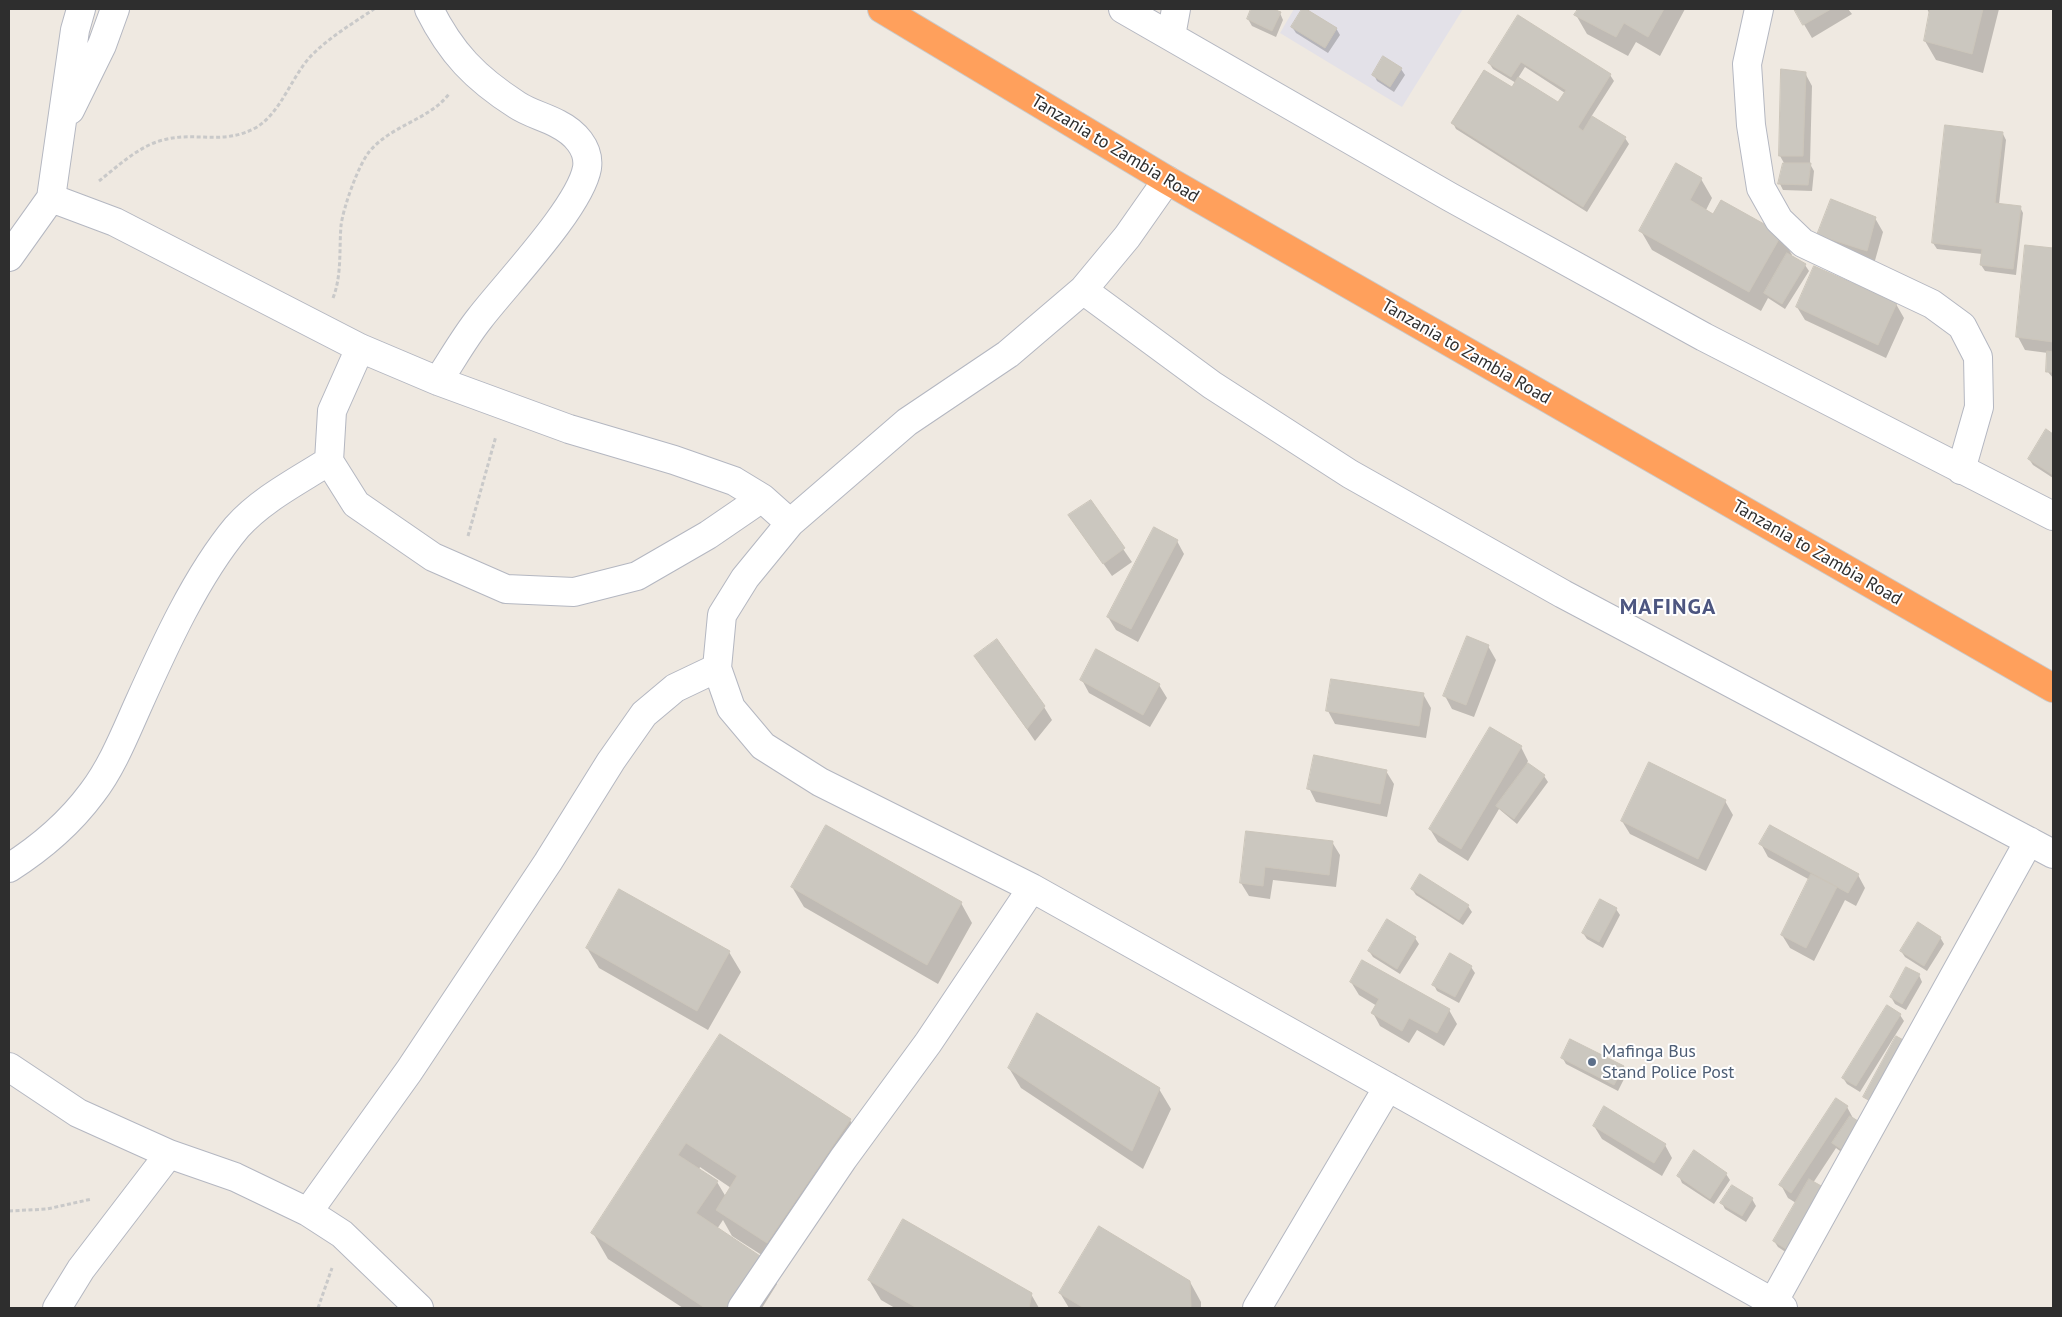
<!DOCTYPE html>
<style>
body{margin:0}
#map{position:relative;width:2062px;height:1317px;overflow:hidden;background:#efe9e1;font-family:"PT Sans",sans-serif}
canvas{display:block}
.frame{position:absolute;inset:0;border:10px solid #2e2e2e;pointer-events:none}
</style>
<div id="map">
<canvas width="2062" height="1317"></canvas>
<div class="frame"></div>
</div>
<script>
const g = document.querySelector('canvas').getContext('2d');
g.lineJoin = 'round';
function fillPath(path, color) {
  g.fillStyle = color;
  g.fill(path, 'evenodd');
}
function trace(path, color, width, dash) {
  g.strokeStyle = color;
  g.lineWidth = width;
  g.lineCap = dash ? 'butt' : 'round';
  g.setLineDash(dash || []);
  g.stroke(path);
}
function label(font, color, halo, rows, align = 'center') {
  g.font = font + ' "PT Sans",sans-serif';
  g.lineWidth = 4;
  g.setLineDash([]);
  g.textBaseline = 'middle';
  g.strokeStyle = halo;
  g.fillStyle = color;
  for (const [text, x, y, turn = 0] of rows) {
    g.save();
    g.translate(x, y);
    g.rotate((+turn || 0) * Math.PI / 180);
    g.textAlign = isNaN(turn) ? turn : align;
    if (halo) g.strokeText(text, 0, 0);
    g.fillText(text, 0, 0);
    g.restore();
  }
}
fillPath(new Path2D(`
 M1294 9H1463L1402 107 1280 33Z`), '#e3e1e8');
fillPath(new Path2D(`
 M1253 9H1270L1280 13 1283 20 1276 37 1252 26 1248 19Z
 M1304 9 1336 28 1340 35 1328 53 1296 33 1292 27Z
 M1579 9H1685L1660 56 1636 42 1628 56 1587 34 1576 15Z
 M1795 9H1848L1852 14 1812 38Z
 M1927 9H1999L1983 73 1936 60 1925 41 1930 14Z
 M1519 16 1610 75 1614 81 1591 117 1625 138 1629 144 1587 212 1456 129 1453 123 1512 89 1516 83 1493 69 1489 63ZM1525 67 1565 93 1558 104 1518 78Z
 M1401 69 1405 75 1394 92 1377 81 1374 75Z
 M1805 73 1812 86 1810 164 1814 171 1812 191 1783 190 1780 184 1784 163 1780 156Z
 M2003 134 2006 140 1999 204 2020 207 2023 213 2016 275 1985 271 1981 265 1982 254 1937 249 1933 243Z
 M1701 179 1712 198 1706 210 1714 215 1781 235 1792 255 1791 257 1805 265 1809 271 1785 309 1768 298 1761 311 1652 250 1641 231Z
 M1875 218 1883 232 1874 264 1826 248 1819 235Z
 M2026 246 2053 249V378L2048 372V353L2025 350 2018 337Z
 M1896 304 1904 318 1886 358 1805 320 1797 307Z
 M2046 431 2053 435V478L2033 465 2029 459Z
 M1090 501 1132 562 1112 576 1070 516Z
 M1177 541 1184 554 1138 642 1116 630 1108 617Z
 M1488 646 1496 660 1474 717 1452 709 1445 696Z
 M976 656 1044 707 1052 720 1035 741Z
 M1082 680 1159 685 1167 698 1150 727 1089 693Z
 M1423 694 1431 708 1426 738 1335 724 1328 711Z
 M1521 747 1528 761 1527 763 1544 776 1548 782 1517 824 1499 809 1468 861 1438 842 1430 829Z
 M1386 771 1394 784 1387 817 1316 802 1309 788Z
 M1725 801 1733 815 1706 871 1630 834 1622 821Z
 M1247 832 1332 842 1340 855 1336 887 1273 880 1270 899 1249 896 1241 883Z
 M1761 844 1858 875 1865 888 1856 906 1845 900 1814 961 1790 948 1782 935 1810 880 1768 857Z
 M792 887 961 903 972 923 938 984 804 907Z
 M1412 889 1468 906 1472 912 1463 925 1416 895Z
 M1616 909 1620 915 1603 948 1587 939 1583 933Z
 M1388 921 1415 938 1419 944 1400 974 1373 957 1369 951Z
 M1940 937 1944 944 1927 971 1905 957 1901 951Z
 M587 948 729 952 741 972 708 1030 599 968Z
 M1471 967 1475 973 1459 1003 1437 991 1434 985Z
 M1919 975 1922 982 1906 1010 1895 1004 1891 997Z
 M1351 982 1449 1010 1457 1024 1444 1046 1417 1030 1409 1043 1380 1026 1373 1013 1377 1006 1359 995Z
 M1900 1015 1904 1021 1860 1092 1847 1084 1843 1078Z
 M721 1036 850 1120 864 1146 782 1268 732 1236 723 1220 717 1229 762 1259 777 1284 762 1308H683L608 1259 593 1233ZM700 1167 731 1188 726 1197 717 1182 699 1170Z
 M1562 1057 1623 1067 1627 1073 1618 1091 1566 1064Z
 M1009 1068 1159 1089 1171 1109 1143 1169 1021 1088Z
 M1847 1107 1854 1120 1851 1159 1836 1148 1813 1183 1822 1188 1790 1255 1778 1247 1774 1241 1796 1203 1788 1198 1781 1185Z
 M1594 1126 1665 1145 1672 1158 1662 1176 1602 1139Z
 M1726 1174 1730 1180 1714 1204 1682 1183 1679 1176Z
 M1752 1199 1756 1206 1746 1222 1725 1209 1722 1203Z
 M869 1280 1031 1294 1039 1308H895L881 1300Z
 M1190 1282 1201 1302V1308H1069L1060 1293Z`), '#0003');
const building = new Path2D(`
 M1251 9H1273L1281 12 1272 31 1247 19Z
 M1302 9H1306L1337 28 1325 48 1291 27Z
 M1578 9H1664L1648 37 1624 23 1616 37 1574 15Z
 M1794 9H1831L1803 25Z
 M1930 9H1983L1972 54 1924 41Z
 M1518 15 1611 74 1578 127 1583 131 1592 116 1626 137 1583 207 1451 123 1484 70 1512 87 1518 77 1558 102 1566 90 1521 62 1511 77 1488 63Z
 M1383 56 1402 68 1390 87 1372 75Z
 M1781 69 1806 72 1803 156H1779Z
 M1945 125 2003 132 1995 203 2021 206 2013 269 1980 265 1982 249 1932 243Z
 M1676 163 1702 178 1690 200 1713 214 1721 200 1782 234 1749 292 1639 231Z
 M1783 163H1811L1808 185 1778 184Z
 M1831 199 1876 217 1867 251 1817 235Z
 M2025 245 2053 248V342L2016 337Z
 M1787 253 1806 264 1782 304 1764 293Z
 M1814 266 1897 303 1878 345 1796 307Z
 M2047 351 2053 352V372H2046Z
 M2046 429 2053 434V475L2028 459Z
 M1091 500 1125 548 1103 564 1068 515Z
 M1154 527 1178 540 1131 629 1107 617Z
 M1467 636 1489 645 1466 705 1443 696Z
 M997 639 1045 706 1027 729 974 656Z
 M1096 649 1160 684 1143 715 1080 680Z
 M1331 679 1424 693 1419 726 1326 711Z
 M1490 727 1522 746 1461 849 1429 829Z
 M1314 755 1387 770 1380 804 1307 789Z
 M1649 762 1726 800 1698 859 1621 821Z
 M1528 763 1545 775 1514 819 1496 806Z
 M826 825 962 902 927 965 791 887Z
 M1770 825 1859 874 1848 893 1759 844Z
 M1246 831 1333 841 1329 875 1265 867 1263 886 1240 883Z
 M1420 874 1469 905 1459 920 1411 889Z
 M1811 874 1837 887 1806 948 1781 935Z
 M619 889 730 951 697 1011 586 948Z
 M1600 899 1617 908 1599 942 1582 933Z
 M1387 919 1416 937 1397 969 1368 951Z
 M1918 922 1941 937 1924 966 1900 951Z
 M1450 953 1472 966 1455 997 1432 985Z
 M1362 960 1450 1009 1437 1033 1409 1018 1402 1031 1371 1013 1379 999 1350 982Z
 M1906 967 1920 974 1902 1004 1890 997Z
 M1887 1005 1901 1014 1856 1086 1842 1078Z
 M1037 1013 1160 1088 1132 1151 1008 1068Z
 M720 1034 851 1119 767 1243 716 1210 737 1176 686 1143 678 1155 718 1181 696 1213 763 1258 731 1308H705L591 1233Z
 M1896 1036 1907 1042 1874 1103 1863 1097Z
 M1570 1039 1624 1066 1614 1085 1561 1058Z
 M1836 1098 1848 1106 1791 1193 1779 1185Z
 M1604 1106 1666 1144 1654 1163 1593 1126Z
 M1850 1116 1866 1126 1847 1153 1832 1143Z
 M1694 1150 1727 1173 1710 1199 1677 1176Z
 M1809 1179 1823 1187 1786 1249 1773 1241Z
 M1732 1185 1753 1198 1742 1216 1720 1203Z
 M903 1219 1032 1293 1029 1308H917L868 1280Z
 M1099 1226 1190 1281 1191 1308H1084L1059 1293Z`);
fillPath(building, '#cbc7bf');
trace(building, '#cbc5ba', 1);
const street = new Path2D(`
 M429 9C451 53 475 78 517 105 529 113 545 117 558 124 574 132 590 148 587 168 580 207 507 283 480 318 464 338 452 360 438 381
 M1123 9 1450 197 1704 337 2053 516
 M1759 9 1747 64 1751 125 1761 188 1779 220 1803 243 1932 304 1962 326 1978 357 1979 407 1961 470
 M1171 36 1176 9
 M70 110 102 45 115 9
 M1167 180 1127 237 1083 290 1008 354 907 422 790 523 745 578 722 615 717 668 731 708 763 746 820 782 1032 888 1783 1308
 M51 198 115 222 360 348 438 381 569 429 674 460 734 481 762 498 790 523
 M9 257 51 198 75 30 81 9
 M1083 290 1212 385 1350 474 1563 594 2053 854
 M360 348 332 411 329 461 356 504 433 557 506 589 574 592 637 576 708 535 762 498
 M9 868C42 847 69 824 92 793 112 767 125 734 138 705 164 647 196 576 237 527 262 499 298 481 329 461
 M9 1067 78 1113 169 1154 235 1177 308 1212 342 1234 419 1308
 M308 1212 409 1071 548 862 611 761 644 714 675 688 717 668
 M57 1308 81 1269 169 1154
 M742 1308 843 1159 928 1043 1032 888
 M1257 1308 1388 1087
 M1770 1308 2029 841`);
const highway = new Path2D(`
 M882 9 1167 180 2053 688`);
trace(street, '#b4b7c1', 30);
trace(highway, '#c9c9c9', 30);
trace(new Path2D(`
 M99 181C118 166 139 146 163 140 195 131 224 146 257 127 281 112 291 78 310 57 328 38 352 24 374 9
 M333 298C342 275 339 249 341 226 343 208 358 166 369 152 391 125 429 120 449 94
 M468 536 496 436
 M9 1211 47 1209 92 1199
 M318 1308 332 1268`), '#c9c9c9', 3, [4, 2.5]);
trace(street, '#fff', 28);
trace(highway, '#ffa05c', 28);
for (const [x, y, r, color] of [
 [1592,1062,5,"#5c6f8a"]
]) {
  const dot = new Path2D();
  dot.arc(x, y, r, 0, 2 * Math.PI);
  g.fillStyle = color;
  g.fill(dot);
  trace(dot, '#fff', 2);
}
label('18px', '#2e2e2e', '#fff', [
 ["Tanzania to Zambia Road",1115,149,31],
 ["Tanzania to Zambia Road",1466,352,30],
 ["Tanzania to Zambia Road",1817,553,30]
]);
label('18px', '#4e5e75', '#fff', [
 ["Mafinga Bus",1602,1052],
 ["Stand Police Post",1602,1073]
], 'left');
g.letterSpacing = '1px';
label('bold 22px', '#4d5680', '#fff', [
 ["MAFINGA",1668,608]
]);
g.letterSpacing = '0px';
</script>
